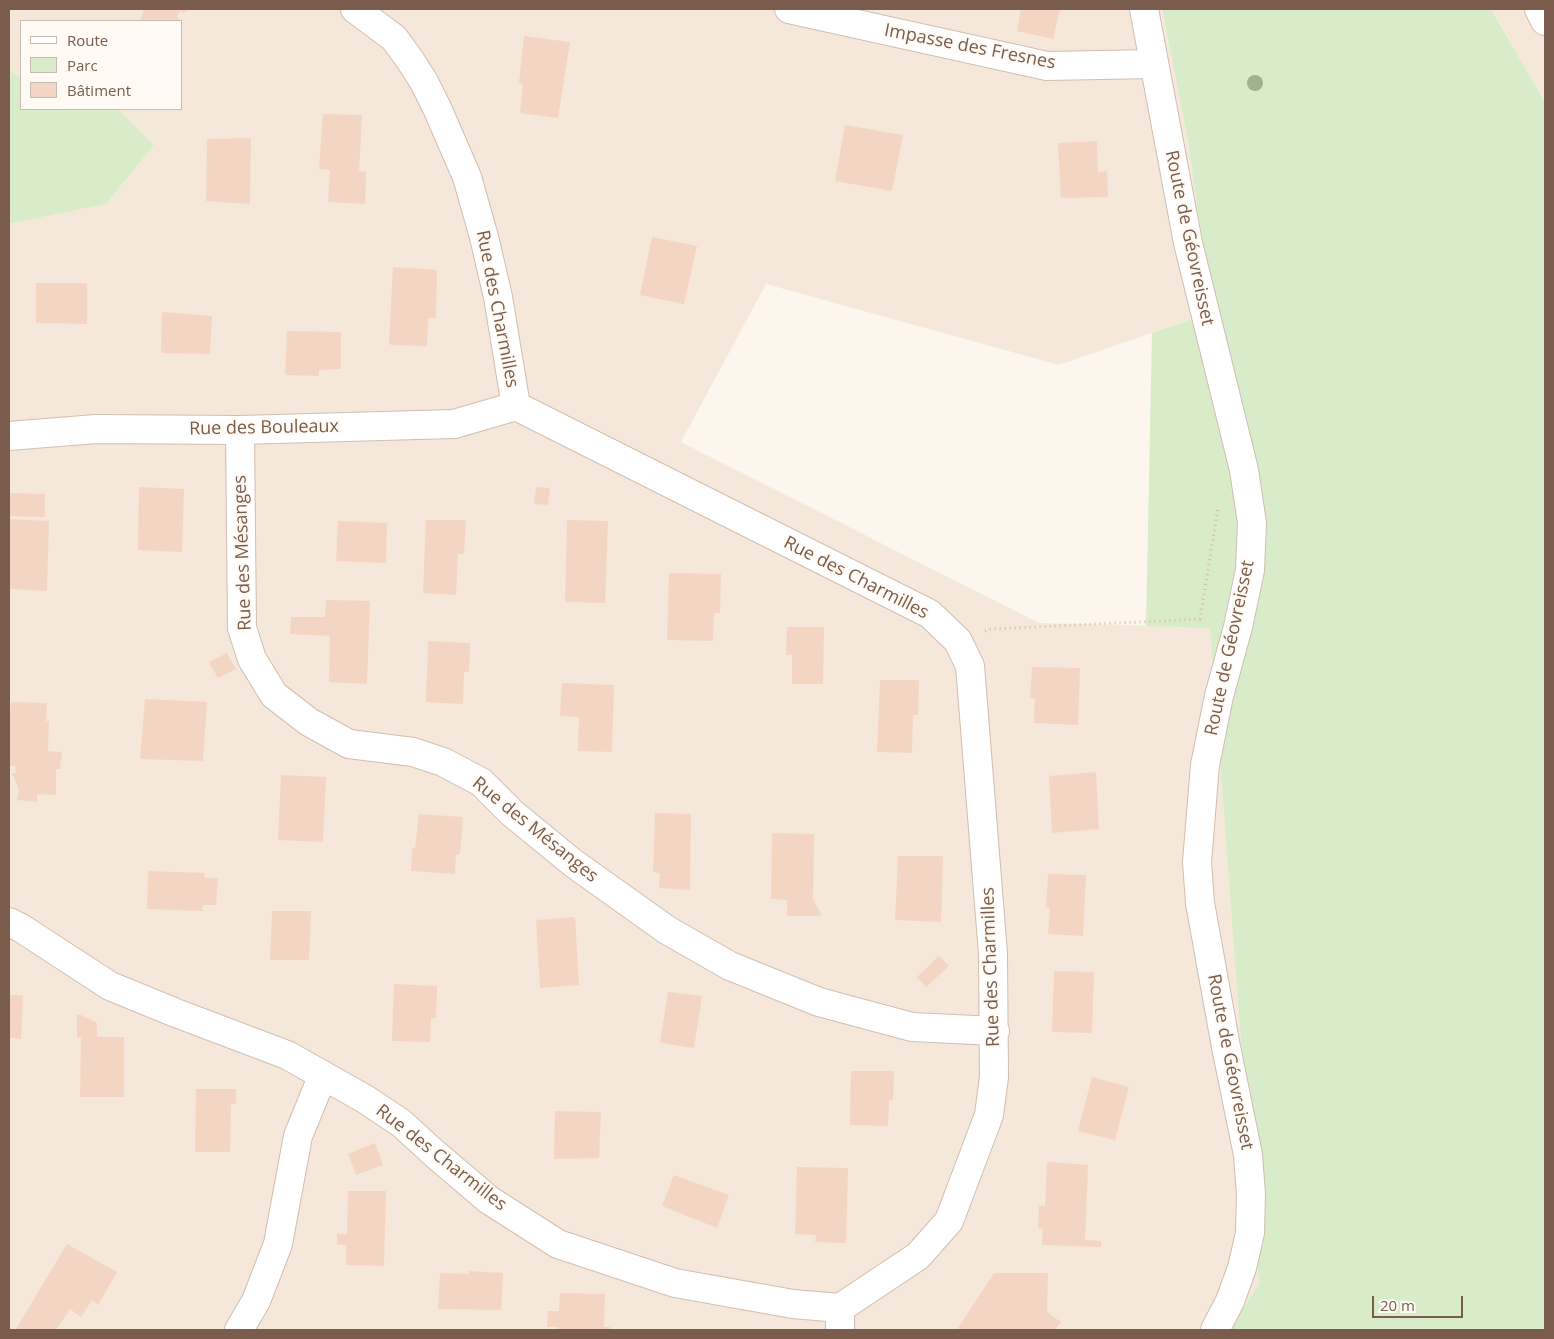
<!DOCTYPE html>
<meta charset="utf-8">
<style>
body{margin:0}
#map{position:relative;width:1554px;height:1339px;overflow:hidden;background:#fdf6ec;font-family:"Open Sans",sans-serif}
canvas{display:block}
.frame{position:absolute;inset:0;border:10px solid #7a5c4d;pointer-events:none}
.legend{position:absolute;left:20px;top:20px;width:162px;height:90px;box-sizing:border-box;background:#fffaf3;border:1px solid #cabbb1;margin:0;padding:6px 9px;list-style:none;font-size:15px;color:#7a5c4d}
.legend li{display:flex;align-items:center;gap:10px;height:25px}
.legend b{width:25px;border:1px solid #cabbb1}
.scale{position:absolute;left:1372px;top:1296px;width:91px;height:22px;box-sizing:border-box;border:2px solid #7a5c4d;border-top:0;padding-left:6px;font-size:15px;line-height:18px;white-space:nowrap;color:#7a5c4d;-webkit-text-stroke:4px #fffaf3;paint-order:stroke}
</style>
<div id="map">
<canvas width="1554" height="1339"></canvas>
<div class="frame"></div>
<ul class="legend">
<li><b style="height:6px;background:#fff"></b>Route</li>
<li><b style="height:14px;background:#d8ecc9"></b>Parc</li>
<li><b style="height:14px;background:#f3d5c3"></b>Bâtiment</li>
</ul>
<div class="scale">20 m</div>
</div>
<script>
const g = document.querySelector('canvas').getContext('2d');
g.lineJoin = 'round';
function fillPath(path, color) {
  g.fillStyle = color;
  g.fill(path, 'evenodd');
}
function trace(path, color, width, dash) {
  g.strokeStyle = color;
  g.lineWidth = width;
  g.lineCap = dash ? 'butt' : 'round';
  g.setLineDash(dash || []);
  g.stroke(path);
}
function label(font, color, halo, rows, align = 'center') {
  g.font = font + ' "Open Sans",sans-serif';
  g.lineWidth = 4;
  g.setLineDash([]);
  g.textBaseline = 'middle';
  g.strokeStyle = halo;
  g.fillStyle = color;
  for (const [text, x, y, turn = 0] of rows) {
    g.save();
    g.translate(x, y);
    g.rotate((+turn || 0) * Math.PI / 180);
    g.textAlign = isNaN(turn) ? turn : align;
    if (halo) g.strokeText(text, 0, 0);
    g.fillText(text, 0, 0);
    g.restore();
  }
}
fillPath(new Path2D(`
 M9 9H1162L1188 141 1212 312 1059 365 766 284 681 442 1039 623 1210 627 1259 1284 1228 1330H9V224L106 204 154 145 118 109H181V21H21V77L9 70Z
 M1491 9H1545V102L1496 17Z`), '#f5e8da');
fillPath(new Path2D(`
 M1162 9H1491L1545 102V1330H1228L1259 1284 1210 628 1146 626 1152 333 1212 312 1188 141Z
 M9 70 21 77V109H118L154 145 106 204 9 224Z`), '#d8ecc9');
fillPath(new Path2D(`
 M144 9H188L183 13 181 10 177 16 180 21H140Z
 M1021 9H1060L1053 39 1017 31Z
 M524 36 570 42 558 118 520 113 523 85 519 82Z
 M323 114 362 115 359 171 366 172 365 204 328 202 330 170 319 169Z
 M845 125 903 135 892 191 835 181Z
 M251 138 250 204 206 201 207 139Z
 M1097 141 1098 172 1107 171 1108 197 1061 198 1058 143Z
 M652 237 697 246 684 304 640 295Z
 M393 267 437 270 436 318H428L427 346 391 345 389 343Z
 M36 283H87V324L36 323Z
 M162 312 212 316 210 354 162 353 161 351Z
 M287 331 341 332V369L319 370V376L287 375 285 373Z
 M139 487 184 489 182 550 181 552 138 550Z
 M536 487 550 488 548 505 534 504Z
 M9 493 45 494V517L9 516Z
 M9 519 49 521 47 591 9 589Z
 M426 520H466L464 554H458L456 595 423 593Z
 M567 520 608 521 605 603 565 602Z
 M338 521 387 523 386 563 336 561Z
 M669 573 721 574 720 613H714L713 641 667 640Z
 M326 600 370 601 367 684 329 682 330 636 290 634 291 617H325Z
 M787 627H824L823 684H792V655H786Z
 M428 641 470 643 469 672H464L463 704 426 702Z
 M227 653 236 669 218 678 209 662Z
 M1032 667 1080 668 1078 725 1034 723 1035 699 1030 698Z
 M880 680H919L918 715H913L912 753 877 752Z
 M562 683 614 685 612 752 578 751 579 717 560 716Z
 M145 699 207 702 203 761 140 759Z
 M11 702 47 703 46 721H49L48 751 62 752 60 769H56V795L37 794V802L17 800 19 790 12 773H16L15 766H9V719Z
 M1096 772 1099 829 1052 833 1049 776Z
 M281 775 326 777 323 842 278 840Z
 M655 813 691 814 690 890 659 888 660 873 653 872Z
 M419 814 463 817 460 854 456 855 455 874 411 871 412 848H415Z
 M772 833 814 834 813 899 822 916H787V900L771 899Z
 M898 856H943L941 922 895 920Z
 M148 871 205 873 204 878H218L216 905H203L202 911 147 909Z
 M1048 874 1086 875 1083 936 1048 934 1050 908 1046 907Z
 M272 911H311L309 960H270Z
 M575 917 579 985 540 988 536 920Z
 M939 956 949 966 926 987 917 977Z
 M1054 971 1094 972 1092 1033 1052 1032Z
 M394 984 437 986 436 1018H431L430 1042 392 1041Z
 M668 992 702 996 694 1048 660 1043Z
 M9 995H23L21 1039 9 1038Z
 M77 1015H81L97 1023V1037H124V1097H80L81 1038H77Z
 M851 1071H894L893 1100H889L888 1126 850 1125Z
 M1092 1077 1129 1087 1115 1140 1078 1131Z
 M196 1089H236V1104H231L230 1152H195Z
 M555 1111 601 1112 599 1158 554 1159Z
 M375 1143 383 1165 356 1175 348 1154Z
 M1047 1162 1088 1165 1085 1240 1101 1241V1247L1042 1245 1043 1229 1038 1228 1039 1206H1045Z
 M797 1167 848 1168 846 1243 815 1242 816 1235 795 1234Z
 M674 1175 729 1195 717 1228 662 1206Z
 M348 1191H386L384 1266 346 1265V1245H337V1234H347Z
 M67 1244 117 1272 98 1305 92 1300 81 1317 70 1309 56 1330H19L16 1329Z
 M469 1271 503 1273 501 1310 438 1309 440 1273 469 1274Z
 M994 1273H1048L1047 1312 1061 1322 1055 1330H960L958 1328Z
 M560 1293 605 1294 604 1327H610V1330H558V1327H547L548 1311H559Z`), '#f3d5c3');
const minor = new Path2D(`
 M789 9 1047 66 1154 64
 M240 430 242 628 252 659 274 695 309 722 349 744 413 752 443 762 481 782 512 813 573 863 667 930 730 966 819 1002 912 1027 995 1031
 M9 436 96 429 240 430 454 424 516 406
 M9 922 21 928 110 986 176 1013 287 1055 365 1099 401 1123 435 1154 489 1200 558 1244 675 1283 793 1304 840 1308 918 1256 949 1221 989 1115 994 1077 993 954 970 666 958 641 930 614 516 406 498 297 484 237 467 177 437 108 424 82 410 60 394 38 355 9
 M239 1330 256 1301 278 1244 298 1136 323 1075
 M840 1330V1308`);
const tertiary = new Path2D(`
 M1144 9 1188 243 1244 470 1252 523 1250 570 1238 627 1219 696 1205 765 1197 862 1200 903 1226 1047 1248 1155 1251 1194 1250 1233 1242 1268 1230 1301 1215 1330`);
const secondary = new Path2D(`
 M1539 9 1545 21`);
trace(minor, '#d1beb0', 30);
trace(tertiary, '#d1beb0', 30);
trace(secondary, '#d6c0b0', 30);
trace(new Path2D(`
 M985 631 991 629 1200 619 1218 508`), '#d9b8a5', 3, [1, 4]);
trace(minor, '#fff', 28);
trace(tertiary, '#fff', 28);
trace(secondary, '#fff', 28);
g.fillStyle = '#a0b28e';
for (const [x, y] of [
 [1255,83]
]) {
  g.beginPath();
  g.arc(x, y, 8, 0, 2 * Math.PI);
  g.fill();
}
label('18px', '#7a5c4d', '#fffaf3', [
 ["Impasse des Fresnes",970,47,11],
 ["Route de Géovreisset",1189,238,78],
 ["Rue des Charmilles",497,309,79],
 ["Rue des Bouleaux",264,428,-1],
 ["Rue des Mésanges",243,553,-92],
 ["Rue des Charmilles",856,578,27],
 ["Route de Géovreisset",1230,648,-78],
 ["Rue des Mésanges",535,830,39],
 ["Rue des Charmilles",991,967,-92],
 ["Route de Géovreisset",1230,1062,79],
 ["Rue des Charmilles",441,1158,38]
]);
</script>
